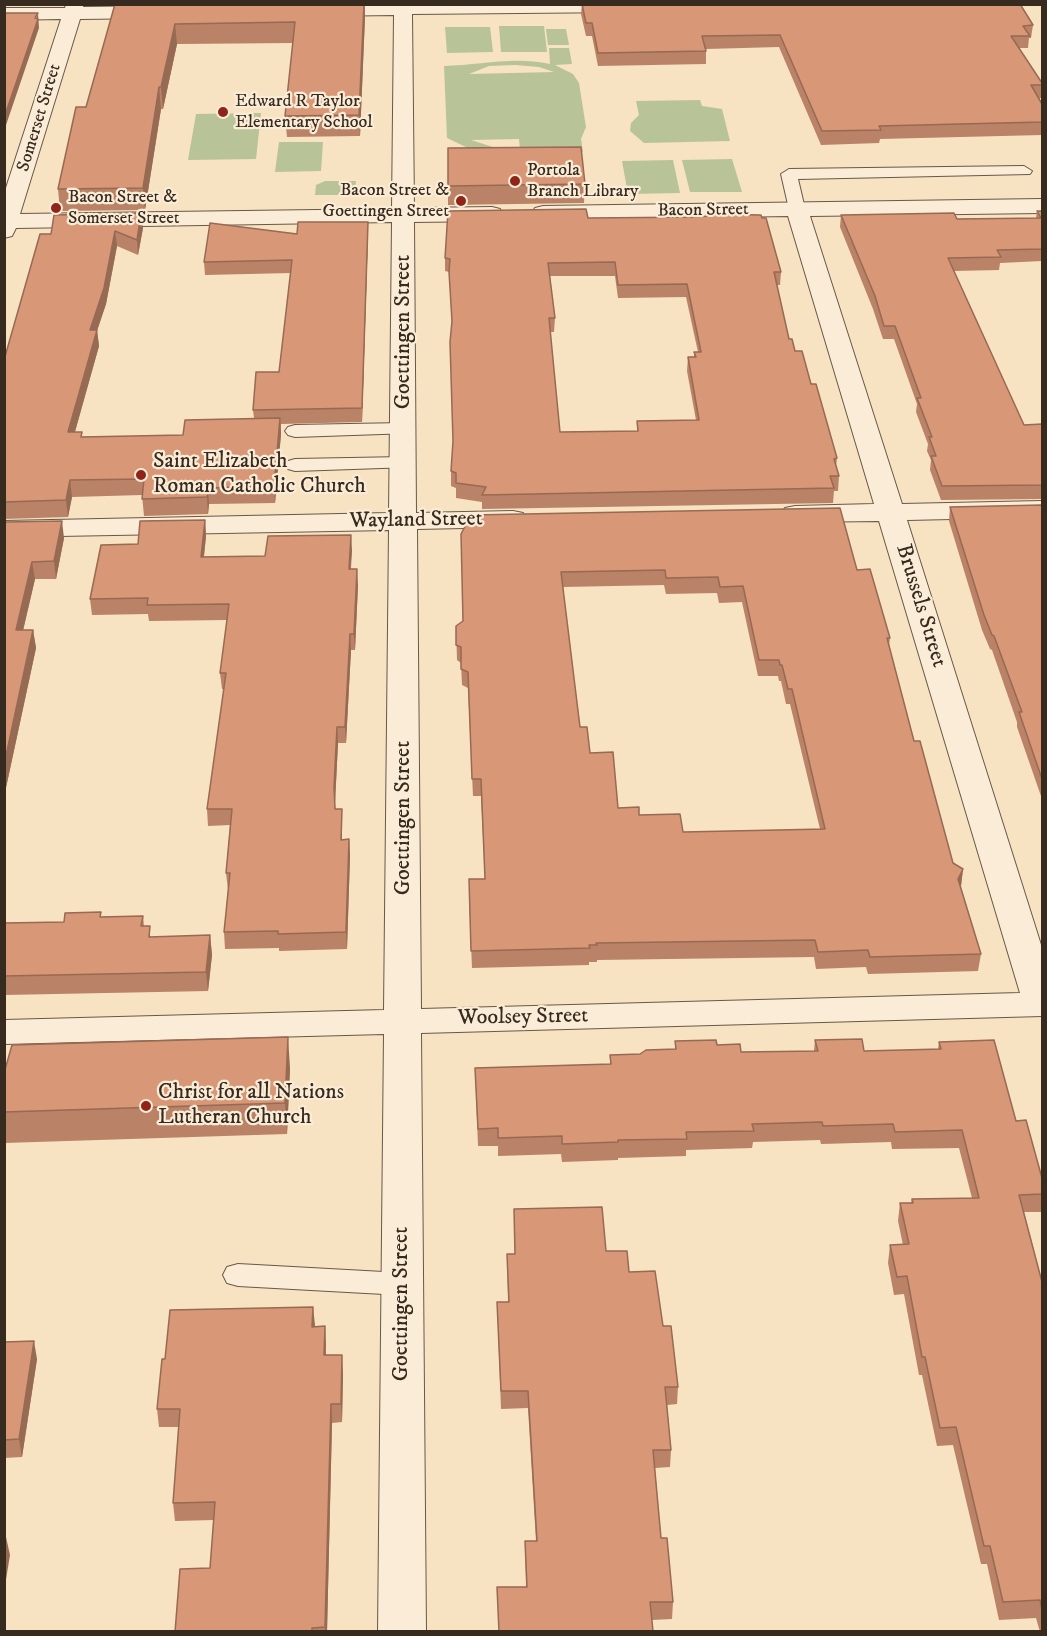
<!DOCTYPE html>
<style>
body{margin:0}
#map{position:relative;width:1047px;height:1636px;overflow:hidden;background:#f7e2c2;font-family:"IM FELL DW Pica",serif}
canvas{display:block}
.frame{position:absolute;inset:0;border:6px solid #372b1f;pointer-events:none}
</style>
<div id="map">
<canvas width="1047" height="1636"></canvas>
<div class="frame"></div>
</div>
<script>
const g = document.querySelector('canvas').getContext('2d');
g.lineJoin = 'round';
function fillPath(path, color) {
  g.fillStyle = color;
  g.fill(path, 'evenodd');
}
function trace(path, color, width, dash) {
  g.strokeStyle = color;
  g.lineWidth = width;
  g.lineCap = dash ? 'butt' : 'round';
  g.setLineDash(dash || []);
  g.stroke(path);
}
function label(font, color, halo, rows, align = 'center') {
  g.font = font + ' "IM FELL DW Pica",serif';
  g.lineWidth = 4.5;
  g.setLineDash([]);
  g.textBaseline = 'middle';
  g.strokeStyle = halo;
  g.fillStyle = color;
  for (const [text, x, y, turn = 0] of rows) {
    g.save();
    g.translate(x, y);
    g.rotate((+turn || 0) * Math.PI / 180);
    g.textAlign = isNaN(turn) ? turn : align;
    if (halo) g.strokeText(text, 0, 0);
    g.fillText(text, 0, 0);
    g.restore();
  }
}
fillPath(new Path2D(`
 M499 26H544L547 52H501Z
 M445 27H490L493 52 447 53Z
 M546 29H566L569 45H548Z
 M549 48H569L572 64 555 65 573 74 579 83 586 127 581 139 583 152 468 148 447 138 444 66C480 65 514 56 550 64ZM515 65 539 67 554 72 469 74 489 66ZM519 139 520 150 496 148 471 140Z
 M700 100 702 106 722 109 730 141 644 143 630 131 631 123 639 115 636 101Z
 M261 113 256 159 188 160 196 114Z
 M279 142H323L321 171 275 172Z
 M732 159 742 192H690L682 160Z
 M673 160 680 193 628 194 622 161Z
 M325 181H356L355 195H315L316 185Z`), '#b8c497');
const lane = new Path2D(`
 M1024 166 1032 171 1030 174 798 179 805 209 797 214 789 209 781 174 789 169Z
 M404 423 411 425 414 429 411 433 295 437 288 435 285 431 288 427 295 425Z
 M404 457 411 459 414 463 411 467 295 471 288 469 285 465 288 461 295 459Z
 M238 1264 402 1273 413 1276 417 1284 413 1292 402 1295 238 1286 227 1283 223 1275 227 1267Z`);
const street = new Path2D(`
 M66 4H84L83 7 157 6 164 8 166 12 164 16 157 18 80 19 20 214 392 209 394 15 319 16 312 14 310 10 312 6H636L634 10 627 12 412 14 414 208 492 207 500 209 503 214 500 219 492 221 414 222 416 513 513 511 523 513 527 519 523 525 513 527 417 529 421 1009 1020 993 879 521 795 522 785 520 781 514 785 508 795 506 874 504 788 216 543 220 535 218 532 213 535 208 543 206 1042 199V213L810 216 902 504 1042 501V517L907 520 1042 948V1016L421 1033 426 1632H378L384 1034 4 1044V1020L384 1010 389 530 4 537V521L389 513 392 222 16 228 12 236 4 238V194L61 19 4 20V8H65Z`);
trace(lane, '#675948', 2);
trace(street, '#675948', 2);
fillPath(lane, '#faecd7');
fillPath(street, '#faecd7');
fillPath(new Path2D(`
 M4 4H46L45 6H4Z
 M115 4H365V17L360 136 287 137 285 116 293 43 177 44 163 109H161L145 210 60 211 58 189 86 107Z
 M582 4H1020L1033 25 1031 38H1029L1028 48H1019L1042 83V98H1039L1042 104V135L880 139 879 143 821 145 779 47 706 49V64L598 66 592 36H586L581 14Z
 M585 184 584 203 448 205V186Z
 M1037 211H1042V261L1000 263 999 270 954 271 1024 425 1042 424V499L941 500 930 470 931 460 927 451 928 444 916 412 917 404 894 339H883L873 309 840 227 841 215 957 219 1036 218Z
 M706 214 781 272 780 285H777L789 339 811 384 837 458 836 467 839 476 838 491H834L833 503 482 509V502L456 498V488L451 486V471L453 442 452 325 449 272 445 271V258L588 218 700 217 706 216ZM550 276H615L618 298 686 297 698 352H694V357H688L687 371 696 420 637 421V431L560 432 550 332H554L555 318Z
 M368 222V234L362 422 281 424V434L275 503 209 504 208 514 144 516 142 495 72 497 68 517 4 519V360L51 234 143 228 138 255 117 246 106 304 97 330 99 346 75 432 82 437 183 435 254 418 253 410 279 372 291 273 205 275 204 262 297 234Z
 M1042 505V799L1017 727V722L992 650 990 649 982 630 949 521 950 507Z
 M205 520 206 536 204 557 265 556 352 550 351 569 358 585 355 650H351L346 743H338L335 803V809H342V840L349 839 350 856 347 949 279 951V948L225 949 224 932 228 890 226 873 230 825 208 826 207 809 224 689H222L220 673 227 620 149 621 148 614 92 615 90 599 138 544Z
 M4 522 64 538 56 579H35L23 630H33L36 648 4 797Z
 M461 534 857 570 890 638 889 645 914 741 953 863 963 869 961 887 981 954 978 971 868 974 866 967 816 969 814 957 597 960V962H589V965L472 968 469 896 485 879 481 796H473L468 688 462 685 461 663 457 660 456 626 463 622ZM664 585 666 594 717 593 719 603 742 602 758 676H778L779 681H781L786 704H790L820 829 683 832 639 815 618 808 590 753 580 727 563 587Z
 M143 916 144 926 151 937 210 935 212 955 208 991 4 995V923L64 922 102 917Z
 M815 1040 864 1051 938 1049 939 1042 1016 1121 1042 1178V1212H1024L1042 1282V1632H1040L1036 1618 999 1620 987 1564H981L953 1445 937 1446 922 1375H919L904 1294 894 1295 888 1263 890 1245H903L898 1221 900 1203H911L912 1199 972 1198 959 1148 892 1149 891 1142 821 1144 820 1140 753 1142 752 1148 686 1150V1156L618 1158V1160L562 1162 561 1154 498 1156V1146H478L475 1068 610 1064V1055L640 1054 675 1049V1041L717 1045 741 1052 814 1051Z
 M290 1068 287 1134 4 1143V1073Z
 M514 1209 606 1251 629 1272 663 1326 678 1387 677 1404 667 1405 671 1450 670 1467 655 1468 661 1538 673 1602 672 1619 652 1620 653 1632H498L526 1587 525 1541H536L528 1408 501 1409 497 1302H508L507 1254H515Z
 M325 1326 326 1355 343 1373 342 1422 332 1423 327 1632H175L210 1568 214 1520 175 1521 173 1503 179 1427H159L157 1409 165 1359 314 1327Z
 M4 1342 37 1359 22 1457 4 1458Z`), '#ba8266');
fillPath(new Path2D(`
 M364 4 365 17 360 136 359 115Z
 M38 13 39 28 4 131V118Z
 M175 24 177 44 163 109 161 87Z
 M159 87 161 109 145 210 143 188Z
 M141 213 143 228 138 255 137 240Z
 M368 222V234L362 422V408Z
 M115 231 117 246 106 304 92 346 90 330Z
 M97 330 99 346 70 449 68 432Z
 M280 418 281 434 275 503 274 486Z
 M70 480 72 497 68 517 66 500Z
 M208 488 209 504 208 514 207 497Z
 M205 520 206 536 202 572 201 557Z
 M62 521 64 538 56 579 54 561Z
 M351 535 352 550 349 585V569Z
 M32 562 35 579 19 648 16 630Z
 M357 569 358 585 355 650 354 634Z
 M33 630 36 648 4 797V765Z
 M350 634 351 650 346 743 345 727Z
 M337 727 338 743 335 803 336 826 334 787Z
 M342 809V856L341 840Z
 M349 839 350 856 347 949 346 932Z
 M963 869 961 885 956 895 958 879Z
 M210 935 212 955 208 991 206 972Z
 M288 1037 290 1068 287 1134 285 1103Z
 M313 1307 315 1325 313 1345 312 1327Z
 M325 1326 326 1344 325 1373 324 1355Z
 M34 1341 37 1359 22 1457 19 1439Z
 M342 1355 343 1373 342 1422 341 1404Z
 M331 1404 332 1423 327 1632H325Z
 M6 1537 10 1555 4 1592V1549Z`), '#976a53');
const building = new Path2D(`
 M115 4H364L359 115 285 116 295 22 175 24 161 87H159L143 188 58 189 76 107H86Z
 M582 4H1020L1033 25 1023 26 1030 36H1011L1042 83V85H1031L1042 104V122L879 126 881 130 822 131 780 35 702 36 706 51 598 53 592 23H586Z
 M4 13H38L35 18 38 19 4 118Z
 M581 147 585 184 448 186V148Z
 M586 209 588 218 700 217 707 216 706 214 761 215 762 218H766L781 272H774L789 339H792L795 351H802L811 384H816L837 458 834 459 839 476H830L834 488 482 495 486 487 456 483V473L451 471 453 441 450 342 452 321 449 272 450 259 445 258 448 211ZM615 262 618 285 687 284 701 352H694L696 357H688L699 420 637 421 638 431 560 432 549 318H555L548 263Z
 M1037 211H1042V249L997 250 1001 257 948 258 1024 425 1042 424V485L942 486 931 456H936L929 437H932L917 398H921L895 326H884L875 296 841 215 954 213 957 219 1041 218Z
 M141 213 137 240 115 231 104 288 90 330H97L68 432H82L81 437 183 435 185 420 280 418 274 486 208 488 207 497 142 499 144 479 70 480 66 500 4 502V360L40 234H51L54 215Z
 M298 222H368L362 408 253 410 256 372H279L292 260 204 262 210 223 297 234Z
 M1042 505V779L1019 712H1022L994 636 992 635 984 615 950 507Z
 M840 508 857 570 870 569 890 638H887L914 741H920L953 863 963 869 958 879 981 954 870 957 868 950 818 952 815 940 596 943 597 945H589L590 948 471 951 469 879H485L481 779H472L468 672 461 669V647L456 645V626L463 621 461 534 471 515ZM665 570 666 578 718 577 720 587 743 586 759 660H779L780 665H782L788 689H792L825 829 683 832 680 814 639 815V807L618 808 613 752 590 753 587 727H580L561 572Z
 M205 520 201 557 265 556 268 536 351 535 349 569H357L354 634H350L345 727H337L334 787 335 809H342L341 840 349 839 346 932 278 934V931L224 932 230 873H226L232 809H207L226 673H220L229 604 147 605 148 598 90 599 101 545 138 544 140 521Z
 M62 521 54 561 32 562 16 630H33L4 765V522Z
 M101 912 100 917 143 916 141 926H150L149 937 210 935 206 972 4 976V923L64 922 65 913Z
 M288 1037 285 1103 4 1112V1073L12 1045Z
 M862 1039 864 1051 941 1049 939 1042 994 1040 1016 1121 1026 1120 1042 1178V1194L1019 1195 1042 1282V1610L1040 1600 1003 1602 990 1546H984L956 1427 940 1428 925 1357H922L907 1276 897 1277 890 1245 909 1244 900 1203H913L912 1199 979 1198 962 1130 895 1132 893 1124 823 1126 822 1122 752 1124 754 1131 686 1132 687 1139 618 1140V1142L562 1144V1136L498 1138V1128L478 1129 475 1068 611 1064 610 1055 640 1054 646 1050 676 1049 675 1041 716 1040 717 1045 740 1044 741 1052 818 1051 815 1040Z
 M602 1207 606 1251H627L629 1272 655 1271 663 1326H671L678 1387H665L671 1450H653L661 1538H667L673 1602H650L653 1631 499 1632 497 1587H527L525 1541H537L528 1391H501L497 1302H509L507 1254H515L514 1209Z
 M313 1307 312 1327 325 1326 324 1355H342L341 1404H331L325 1627 312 1628V1632H175L180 1569 210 1568 215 1502 173 1503 180 1409H157L162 1359H165L170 1310Z
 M34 1341 19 1439 4 1440V1342Z`);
fillPath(building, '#d89777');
trace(building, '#976a53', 1.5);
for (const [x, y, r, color] of [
 [223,112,6,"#8f2418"],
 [515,181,6,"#8f2418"],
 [461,201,6,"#8f2418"],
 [56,208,6,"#8f2418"],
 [141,475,6,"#8f2418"],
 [146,1106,6,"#8f2418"]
]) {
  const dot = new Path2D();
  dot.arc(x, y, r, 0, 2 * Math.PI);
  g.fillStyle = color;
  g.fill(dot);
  trace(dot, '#faecd7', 2);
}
label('18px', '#372b1f', '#faecd7', [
 ["Edward R Taylor",235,102],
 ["Elementary School",235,123],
 ["Portola",527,171],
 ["Branch Library",527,192],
 ["Bacon Street &",449,191,"right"],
 ["Goettingen Street",449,212,"right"],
 ["Bacon Street &",68,198],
 ["Somerset Street",68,219]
], 'left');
label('18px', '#372b1f', '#faecd7', [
 ["Somerset Street",40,118,-73],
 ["Bacon Street",703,211,-1]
]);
label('22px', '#372b1f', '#faecd7', [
 ["Goettingen Street",404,332,-90],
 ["Wayland Street",416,521,-1],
 ["Brussels Street",920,606,73],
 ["Goettingen Street",404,818,-90],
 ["Woolsey Street",523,1018,-1],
 ["Goettingen Street",402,1304,-90]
]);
label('22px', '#372b1f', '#faecd7', [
 ["Saint Elizabeth",153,462],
 ["Roman Catholic Church",153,487],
 ["Christ for all Nations",158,1093],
 ["Lutheran Church",158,1118]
], 'left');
</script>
